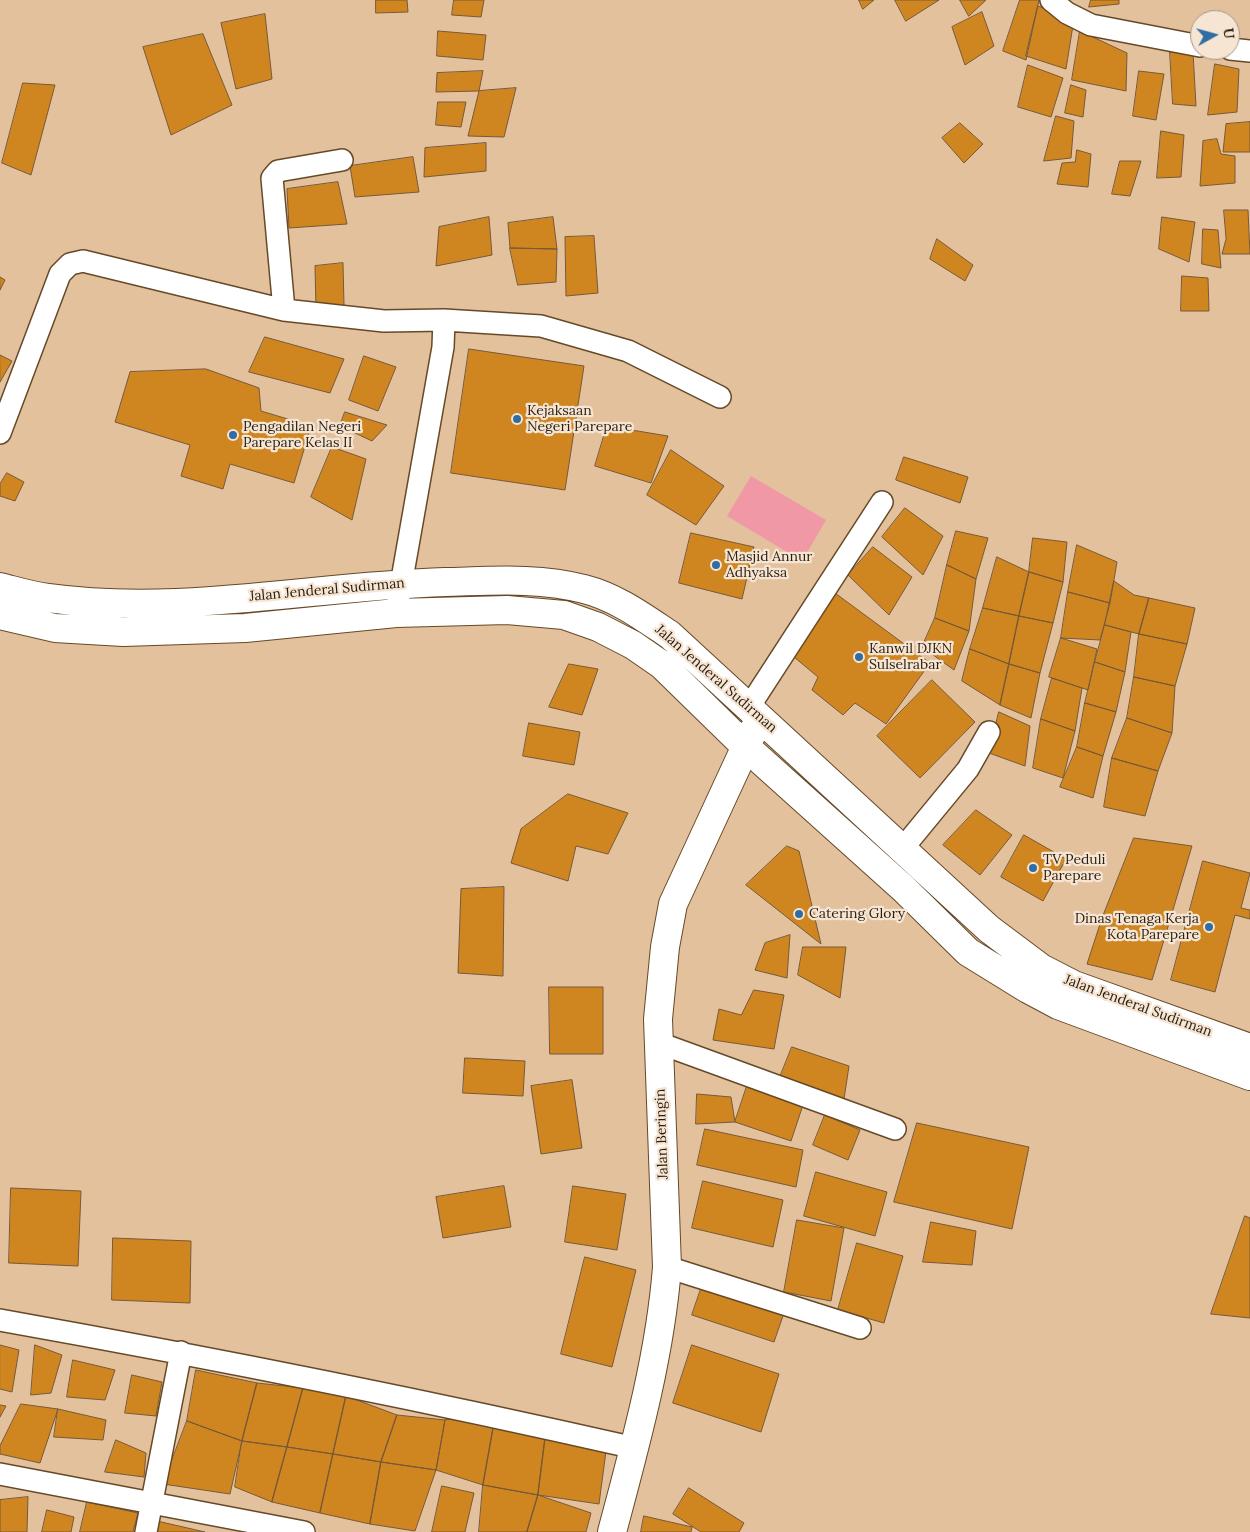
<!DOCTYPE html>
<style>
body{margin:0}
#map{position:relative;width:1250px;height:1532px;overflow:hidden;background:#e3c19c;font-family:Lora,serif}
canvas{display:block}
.north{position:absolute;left:1190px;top:10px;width:50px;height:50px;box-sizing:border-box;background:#f6e5d3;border:1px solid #a49585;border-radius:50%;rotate:83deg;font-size:14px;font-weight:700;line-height:20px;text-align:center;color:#291d0f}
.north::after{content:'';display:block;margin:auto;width:18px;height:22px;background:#306da4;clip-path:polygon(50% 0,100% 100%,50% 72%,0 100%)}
</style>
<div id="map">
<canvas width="1250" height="1532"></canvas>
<div class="north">U</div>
</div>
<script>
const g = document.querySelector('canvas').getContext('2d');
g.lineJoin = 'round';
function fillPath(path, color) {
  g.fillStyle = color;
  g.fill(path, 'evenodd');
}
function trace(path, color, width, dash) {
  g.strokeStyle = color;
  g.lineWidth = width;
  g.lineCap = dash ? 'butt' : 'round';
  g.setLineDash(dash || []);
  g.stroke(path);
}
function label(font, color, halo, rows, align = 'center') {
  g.font = font + ' Lora,serif';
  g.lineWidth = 4.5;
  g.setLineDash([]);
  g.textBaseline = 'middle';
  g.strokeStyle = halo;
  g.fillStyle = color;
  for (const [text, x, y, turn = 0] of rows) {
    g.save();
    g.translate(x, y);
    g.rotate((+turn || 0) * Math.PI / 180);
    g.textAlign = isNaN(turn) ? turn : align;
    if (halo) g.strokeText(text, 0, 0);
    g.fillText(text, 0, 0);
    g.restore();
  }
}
fillPath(new Path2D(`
 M751 476 826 520 802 561 727 516Z`), '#f198a7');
const building = new Path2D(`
 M376 0H407L408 12 376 13Z
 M454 0H484L481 17 452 15Z
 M859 0H874L863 9Z
 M895 0H939L906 21Z
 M960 0H986L969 16Z
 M1020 0H1039L1026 60 1003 51Z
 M1091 0H1119V4L1089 7Z
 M1038 6 1074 19 1066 69 1026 56Z
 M982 12 994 46 965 65 952 27Z
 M265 14 272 79 236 89 221 23Z
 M438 31 486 35 483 60 437 56Z
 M1080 31 1127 53 1126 91 1072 80Z
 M203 34 232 105 171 135 143 47Z
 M1170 52H1193L1196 106 1173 104Z
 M1215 64 1239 69 1237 112 1208 115Z
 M1028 65 1063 78 1051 117 1018 107Z
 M483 71 479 91 436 92 437 73Z
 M1139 71 1164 74 1156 120 1133 116Z
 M23 83 55 85 31 175 2 163Z
 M1071 85 1086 90 1083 117 1065 113Z
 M516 88 504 137 468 136 479 91Z
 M438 102H466L461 127 436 125Z
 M1056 116 1074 121 1071 158 1044 161Z
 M1250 122V152H1223L1226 124Z
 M960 123 983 144 964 163 942 138Z
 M1161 131 1184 135 1181 177 1157 178Z
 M1217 139 1221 154 1235 156V183L1200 186 1203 141Z
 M486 143V171L424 177 425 148Z
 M1077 150 1091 154 1088 187 1057 184 1062 163 1075 162Z
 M413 157 419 192 355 197 350 166Z
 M1120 161H1141L1130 196 1112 194Z
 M338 182 347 224 289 228 287 189Z
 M1224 210H1248L1250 254H1222L1226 239Z
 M489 217 492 255 436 266 439 227Z
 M553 217 557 249 510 248 508 223Z
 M1162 217 1195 222 1189 262 1159 249Z
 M1203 229 1218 230 1221 268 1202 264Z
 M594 236 598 293 566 296 565 237Z
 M937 239 973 265 965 281 930 259Z
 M510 248 557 249 556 282 518 285Z
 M343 263 344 306 316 310 315 266Z
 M1182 276 1208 278 1209 311H1181Z
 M0 277 5 280 0 290Z
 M265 337 344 359 330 393 249 372Z
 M469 349 584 366 565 490 451 473Z
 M0 355 12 361 0 382Z
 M364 356 396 367 378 411 349 400Z
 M206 369 259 388 261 411 311 426 294 483 230 464 223 489 181 476 190 445 115 422 130 372Z
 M345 412 387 425 372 441 340 426Z
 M607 426 668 436 651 483 595 466Z
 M332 447 366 459 352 520 311 497Z
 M671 450 724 486 696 525 647 495Z
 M904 457 968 477 960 503 896 480Z
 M7 473 24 482 15 501 0 496V484Z
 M905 508 943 536 923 575 882 537Z
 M956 531 988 538 976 579 947 565Z
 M691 533 754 547 742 599 679 583Z
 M1033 538 1067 542 1063 582 1029 572Z
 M1077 545 1117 562 1110 603 1068 592Z
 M873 547 912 577 889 615 848 575Z
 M997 557 1029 572 1019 616 983 608Z
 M947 565 976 579 969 631 935 618Z
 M1029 572 1063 582 1053 623 1019 616Z
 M1114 581 1134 595 1149 598 1139 634 1105 625Z
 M1068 592 1110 603 1100 640 1061 638Z
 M835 593 930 663 886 724 855 703 843 715 812 690 818 677 788 652Z
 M1149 598 1195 608 1187 644 1139 634Z
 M983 608 1019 616 1009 664 970 649Z
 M1019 616 1053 623 1040 673 1009 664Z
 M935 618 969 631 954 670 922 647Z
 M1105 625 1131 632 1125 672 1095 662Z
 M1139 634 1187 644 1175 686 1134 677Z
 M1061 638 1097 649 1088 690 1049 677Z
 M970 649 1009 664 1000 705 962 681Z
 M1095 662 1125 672 1116 712 1085 703Z
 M569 664 598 669 582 715 549 707Z
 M1009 664 1040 673 1031 718 1000 705Z
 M1134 677 1175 686 1172 733 1127 718Z
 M1052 678 1082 688 1075 731 1041 719Z
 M932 680 975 722 920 778 877 736Z
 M1085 703 1116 712 1103 756 1077 747Z
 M999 712 1030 726 1025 766 989 753Z
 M1127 718 1172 733 1158 771 1112 758Z
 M1041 719 1075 731 1063 778 1033 768Z
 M529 723 580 732 574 765 523 756Z
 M1077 747 1103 756 1093 798 1060 787Z
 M1112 758 1158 771 1145 816 1104 807Z
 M568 794 628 813 608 854 576 846 568 881 511 863 521 829Z
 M976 810 1012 835 980 875 943 845Z
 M1024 835 1066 859 1043 901 1001 877Z
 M1134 838 1192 846 1152 980 1087 964 1102 918Z
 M787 846 799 851 821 944 746 885Z
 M1203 861 1250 873 1241 908 1250 910V919L1235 915 1215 992 1171 980Z
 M504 887 503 976 458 973 461 889Z
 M790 935 787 978 755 970 765 943Z
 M803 947H846L840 998 798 975Z
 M549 987H603V1054H550Z
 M754 990 784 995 774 1049 713 1040 719 1009 741 1015Z
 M792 1047 849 1066 844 1099 780 1077Z
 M465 1058 525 1061 523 1096 463 1093Z
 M572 1080 582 1148 541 1154 531 1086Z
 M747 1086 803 1105 791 1141 735 1122Z
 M697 1094 731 1097 735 1122 696 1124Z
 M825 1115 860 1130 848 1160 813 1145Z
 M917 1123 1029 1147 1012 1229 894 1202Z
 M705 1129 803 1150 796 1187 697 1165Z
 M816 1172 887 1192 875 1236 804 1216Z
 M703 1181 783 1200 773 1247 692 1228Z
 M504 1186 511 1227 443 1238 436 1197Z
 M573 1186 626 1194 617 1250 565 1242Z
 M11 1188 81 1191 78 1266 9 1263Z
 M1245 1216 1250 1218V1318L1211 1314Z
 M797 1220 844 1228 831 1301 784 1292Z
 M931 1222 976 1231 972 1265 923 1262Z
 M113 1238 191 1241 190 1303 112 1300Z
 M857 1243 903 1256 884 1323 838 1310Z
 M585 1257 636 1270 612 1367 561 1354Z
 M702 1286 784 1313 774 1342 692 1315Z
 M0 1345 19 1350 12 1392 0 1389Z
 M35 1345 62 1355 51 1393 31 1395Z
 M692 1345 779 1374 761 1432 673 1403Z
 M73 1360 115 1370 105 1400 67 1397Z
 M196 1370 257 1383 242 1441 187 1421Z
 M132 1375 162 1382 156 1416 125 1413Z
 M257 1383 303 1388 287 1447 242 1441Z
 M303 1388 346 1396 333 1454 287 1447Z
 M346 1396 397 1415 381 1462 333 1454Z
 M21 1404 58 1409 40 1463 0 1454V1446Z
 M0 1405 6 1406 0 1417Z
 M58 1409 106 1420 103 1440 54 1437Z
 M397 1415 445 1420 436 1470 381 1462Z
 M495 1418 545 1439 538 1495 483 1485Z
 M495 1418 483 1485 436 1470 445 1420Z
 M187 1421 242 1441 230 1494 163 1484Z
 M545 1439 606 1451 599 1504 538 1495Z
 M116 1440 146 1453 144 1477 105 1472Z
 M242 1441 287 1447 272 1502 235 1487Z
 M287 1447 333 1454 320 1513 272 1502Z
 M333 1454 381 1462 370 1524 320 1513Z
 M381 1462 436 1470 415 1531 370 1524Z
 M483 1485 538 1495 527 1532H479Z
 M442 1486 474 1493 465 1532H432Z
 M689 1488 744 1523 739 1532H701L673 1514Z
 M538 1495 591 1513 586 1532H527Z
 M28 1497 27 1532H0V1500Z
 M87 1502 138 1513 133 1532H80Z
 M47 1510 74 1517 71 1532H42Z
 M644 1516 692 1527 691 1532H641Z
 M157 1521 205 1532H156Z`);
fillPath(building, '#cf8620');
trace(building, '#775938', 1);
const street = new Path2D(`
 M1051 0 1067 13 1091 25 1200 46
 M1230 49 1250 51
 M284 310 272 178 278 171 342 160
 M0 433 60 274 70 264 83 261 284 310 384 321 444 320 541 326 628 351 720 397
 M396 613 443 347 444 320
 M749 707 882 502
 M903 848 968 769 989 732
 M659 1043 895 1129
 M667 1267 860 1328
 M0 1320C213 1358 424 1400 635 1448
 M0 1474 304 1532
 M146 1532 181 1352`);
const secondary = new Path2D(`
 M0 587C16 591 32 596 48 598 179 616 313 586 445 582 491 581 538 577 584 589 616 597 643 617 670 635L989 929 1041 968 1074 985 1250 1048
 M0 615 55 628 123 632 245 628 396 613 507 610 564 615 598 627 633 645 662 665 746 747 904 889 968 952 1028 989 1058 1005 1250 1076
 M612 1532C635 1446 660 1357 667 1267L658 1019 665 947 673 904 753 731`);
trace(street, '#664927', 24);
trace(secondary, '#664927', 30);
trace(street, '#fff', 21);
trace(secondary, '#fff', 28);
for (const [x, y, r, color] of [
 [517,419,5,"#306da4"],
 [233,435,5,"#306da4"],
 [716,565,5,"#306da4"],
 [859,657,5,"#306da4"],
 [1033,868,5,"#306da4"],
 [799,914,5,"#306da4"],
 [1209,927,5,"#306da4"]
]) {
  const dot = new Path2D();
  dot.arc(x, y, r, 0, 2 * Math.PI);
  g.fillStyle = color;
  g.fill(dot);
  trace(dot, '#f6e5d3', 2);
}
label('14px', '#291d0f', '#f6e5d3', [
 ["Kejaksaan",527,411],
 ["Negeri Parepare",527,427],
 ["Pengadilan Negeri",243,427],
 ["Parepare Kelas II",243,443],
 ["Masjid Annur",726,557],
 ["Adhyaksa",726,573],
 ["Kanwil DJKN",869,649],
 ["Sulselrabar",869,665],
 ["TV Peduli",1043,860],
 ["Parepare",1043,876],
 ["Catering Glory",809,914],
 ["Dinas Tenaga Kerja",1199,919,"right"],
 ["Kota Parepare",1199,935,"right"]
], 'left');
label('14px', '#291d0f', '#f6e5d3', [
 ["Jalan Jenderal Sudirman",327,590,-5],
 ["Jalan Jenderal Sudirman",716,679,41],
 ["Jalan Jenderal Sudirman",1138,1006,20],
 ["Jalan Beringin",662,1134,-92]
]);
</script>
